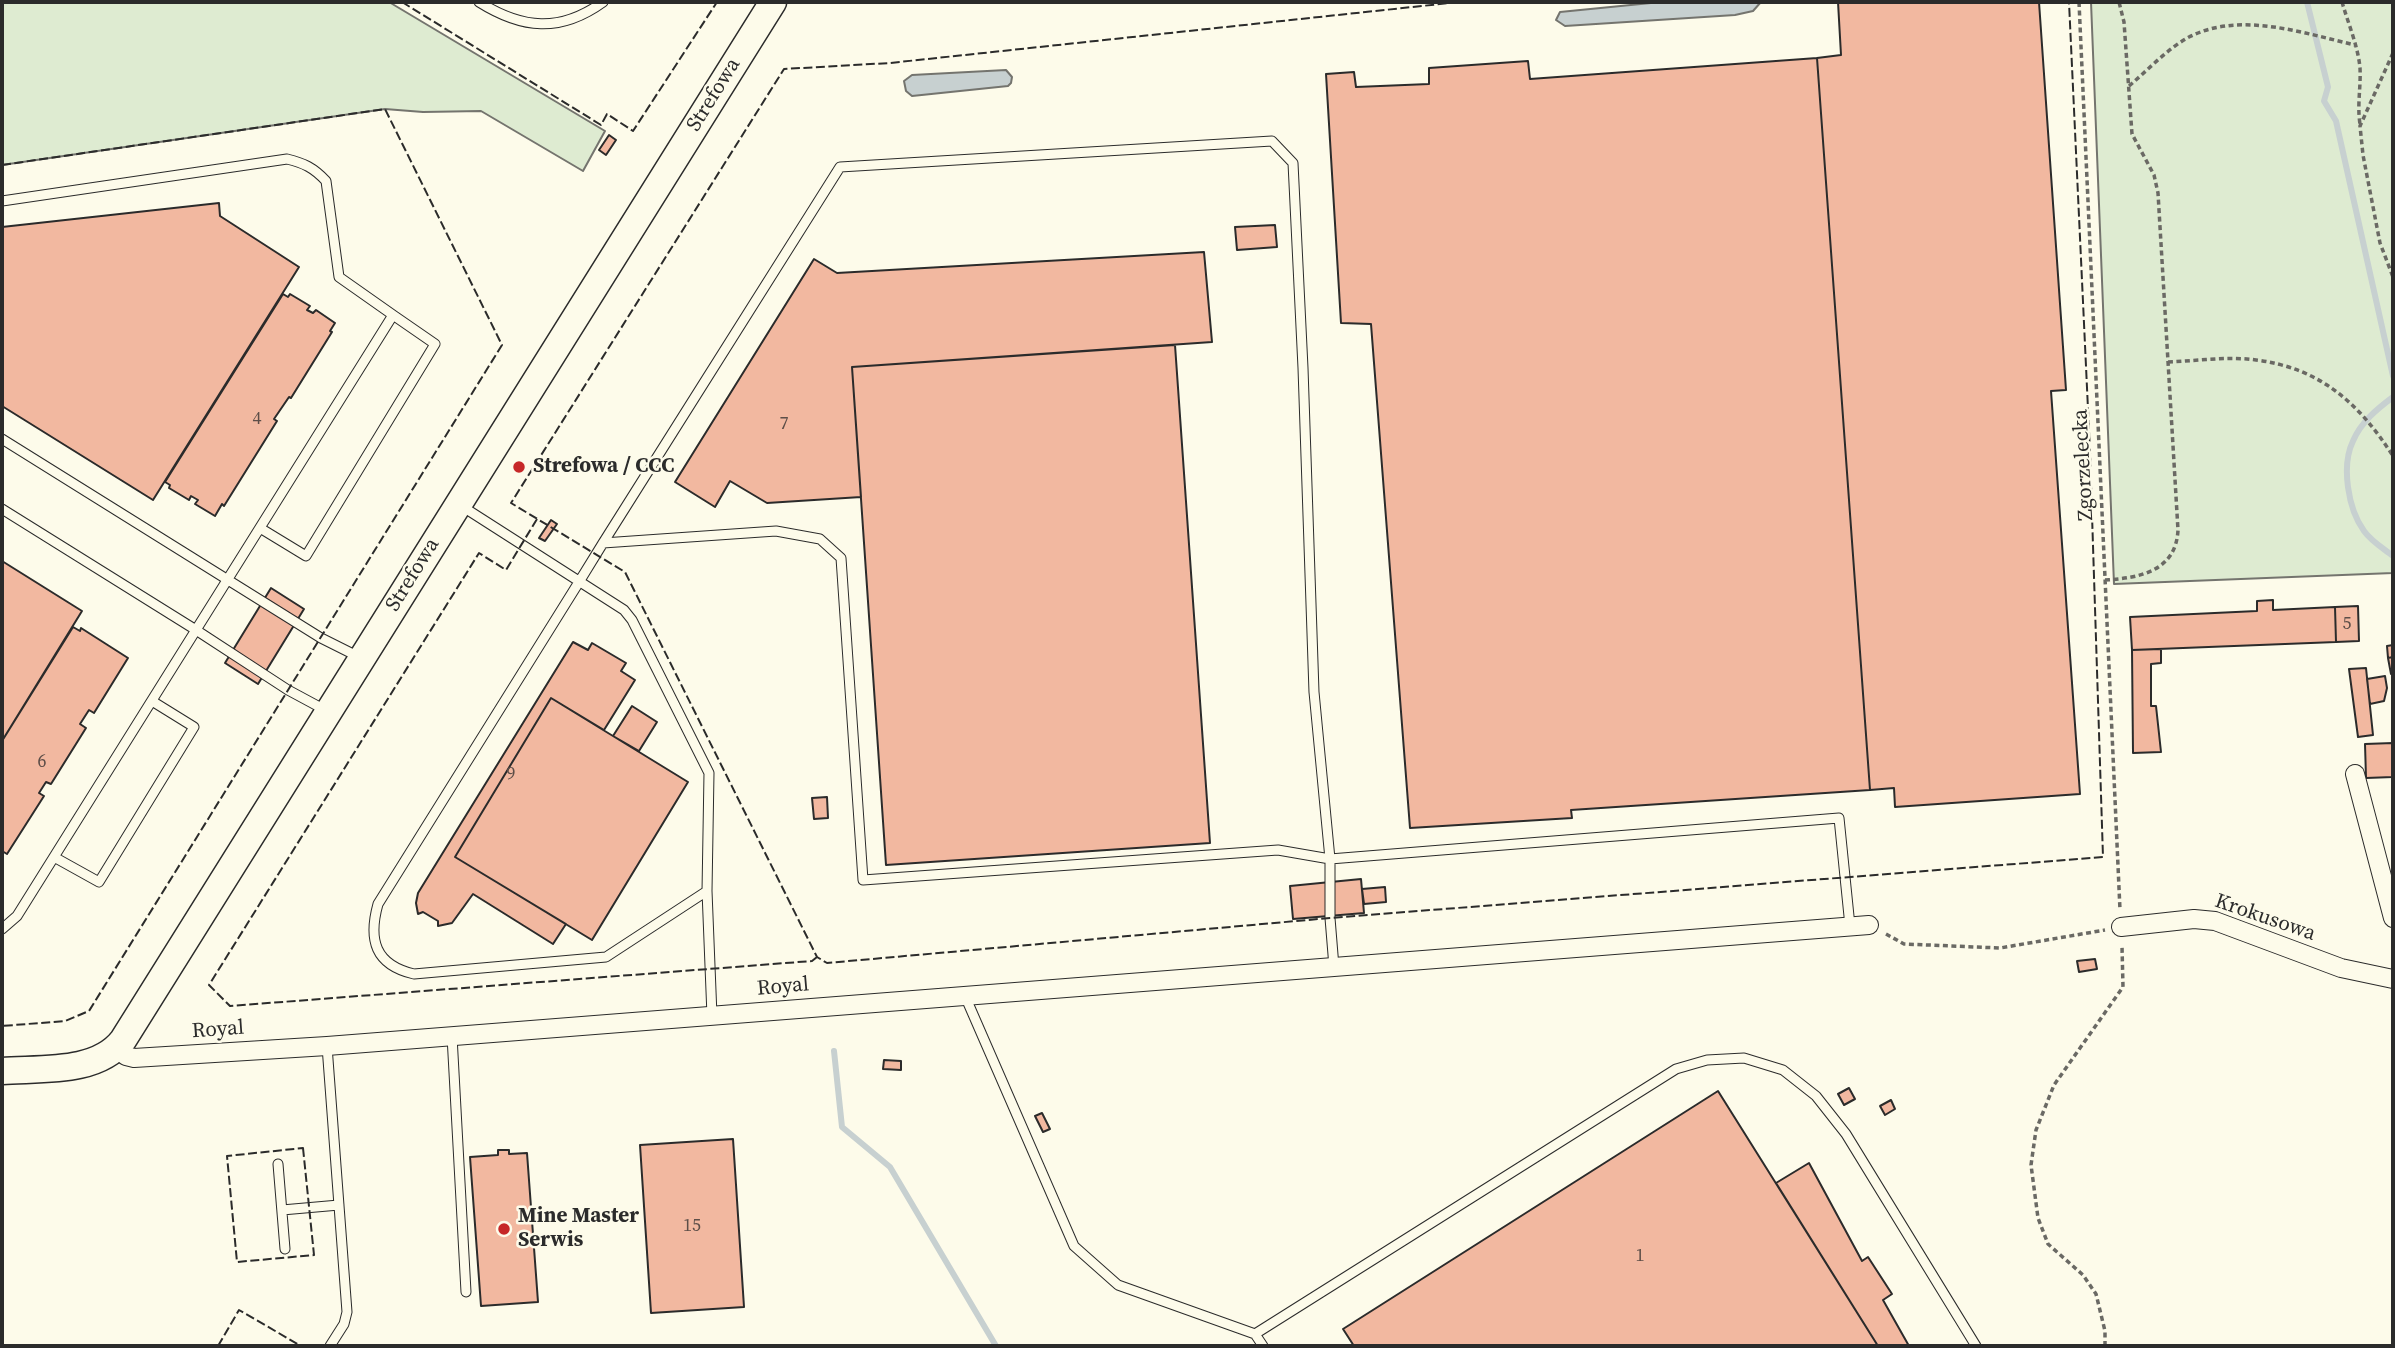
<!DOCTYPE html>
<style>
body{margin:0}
#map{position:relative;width:2395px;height:1348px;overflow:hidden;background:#fdfbea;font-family:"Source Serif 4",serif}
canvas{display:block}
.frame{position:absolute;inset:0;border:4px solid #2b2b2b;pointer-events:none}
</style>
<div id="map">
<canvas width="2395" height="1348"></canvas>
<div class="frame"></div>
</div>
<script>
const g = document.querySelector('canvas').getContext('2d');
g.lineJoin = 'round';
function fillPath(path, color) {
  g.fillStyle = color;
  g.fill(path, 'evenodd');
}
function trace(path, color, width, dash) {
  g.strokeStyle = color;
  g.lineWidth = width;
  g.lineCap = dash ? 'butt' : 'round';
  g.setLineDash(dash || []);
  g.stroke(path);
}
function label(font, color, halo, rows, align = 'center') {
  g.font = font + ' "Source Serif 4",serif';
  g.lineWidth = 5;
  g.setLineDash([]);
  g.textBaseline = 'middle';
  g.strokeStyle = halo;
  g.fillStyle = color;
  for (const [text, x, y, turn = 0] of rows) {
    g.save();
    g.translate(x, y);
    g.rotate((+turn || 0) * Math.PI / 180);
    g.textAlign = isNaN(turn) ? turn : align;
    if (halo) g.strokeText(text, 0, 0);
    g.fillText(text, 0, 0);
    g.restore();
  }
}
const green = new Path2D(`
 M2 2H389L605 131 583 171 481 111 423 112 385 109 2 165Z
 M2091 2H2393V573L2114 584Z`);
fillPath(green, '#deebd1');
trace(green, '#74746e', 2);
const water = new Path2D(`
 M1661 2H1761L1753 11 1735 15 1565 26 1556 20 1560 12Z
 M1006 70 1012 77 1011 83 1008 86 912 96 906 91 904 81 912 75Z`);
fillPath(water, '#c7d0d0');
trace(water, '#74746e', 2);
trace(new Path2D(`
 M2307 2 2328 87 2324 101 2336 121 2393 376
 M2393 397C2377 409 2361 422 2353 441 2341 466 2348 509 2364 531 2372 542 2383 548 2393 556
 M834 1051 842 1127 890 1167 996 1346`), '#c7d0d0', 6);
const building = new Path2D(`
 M1838 2H2039L2066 390 2051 391 2080 794 1895 807 1894 788 1870 790 1817 58 1841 55Z
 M1817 58 1870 790 1571 810 1572 818 1410 828 1371 324 1341 323 1326 74 1354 72 1356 87 1429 84V68L1528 61 1530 79Z
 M609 135 616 140 606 155 599 150Z
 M219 203 220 216 299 267 153 500 2 406V227Z
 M1275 225 1277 247 1237 250 1235 227Z
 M1204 252 1212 342 852 367 861 497 767 503 730 481 715 507 675 482 814 259 837 273Z
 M283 294 288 297 290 294 310 306 307 310 313 313 316 310 335 323 330 331 332 332 291 398 289 397 274 419 277 421 224 506 222 504 215 516 195 504 198 500 191 496 189 500 169 488 170 485 165 482Z
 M1175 345 1210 843 886 865 852 367Z
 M551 520 557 524 545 541 539 538Z
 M2 561 82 611 2 741Z
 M271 588 304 609 258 684 225 663Z
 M2273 600V610L2335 607 2336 642 2132 650 2130 617 2257 611V601Z
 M2358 606 2359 641 2336 642 2335 607Z
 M73 627 80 631 81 628 128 658 94 713 89 710 80 724 86 728 51 784 46 782 39 793 44 796 7 854 2 851V741Z
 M573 642 588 650 592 643 626 663 621 671 635 680 604 730 551 698 455 857 566 924 553 944 473 894 452 923 438 926V921L423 912 418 914 416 903 418 893Z
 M2393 645V657L2388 658 2387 646Z
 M2161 649V663L2151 664V706H2156L2161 752 2133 753 2132 650Z
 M2393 657V674H2391L2388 658Z
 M2366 668 2373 735 2358 737 2349 669Z
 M2385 676 2387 688 2384 701 2370 704 2367 679Z
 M551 698 688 782 592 940 455 857Z
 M632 706 657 722 639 751 613 736Z
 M2393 743V777L2366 778 2365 744Z
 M827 797 828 818 814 819 812 798Z
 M1361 879 1364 913 1293 919 1290 886Z
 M1385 887 1386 902 1364 904 1362 889Z
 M2095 959 2097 969 2079 972 2077 961Z
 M884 1060 901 1061V1070L883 1069Z
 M1849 1088 1855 1099 1844 1105 1838 1094Z
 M1718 1091 1878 1346H1354L1343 1329Z
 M1891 1100 1895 1109 1885 1115 1880 1106Z
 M1042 1113 1050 1129 1043 1132 1035 1116Z
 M733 1139 744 1307 651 1313 640 1145Z
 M498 1150H509V1154L527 1153 538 1302 481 1306 470 1157 498 1155Z
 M1809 1163 1862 1261 1868 1257 1892 1294 1883 1300 1909 1346H1878L1776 1183Z`);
fillPath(building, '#f2b8a0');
trace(building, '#2b2b2b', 2);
const lane = new Path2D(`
 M479 2C522 29 560 33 603 2
 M2 201 287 159C304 163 314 168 326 181L339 277 393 315 17 916 2 929
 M2 439 321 638 359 657
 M460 505 624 610 632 620 709 773 707 891 606 957 414 974C375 965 368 940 378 904L579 582 603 543 840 167 1272 141 1293 163 1303 368 1314 692 1330 859 1278 850 863 880 841 558 820 539 776 531 603 543
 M2 509 196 630 288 690 327 711
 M260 528 306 556 435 344 393 315
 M54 857 99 882 194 727 152 701
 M707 891 712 1016
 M1334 967 1330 918V859L1839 818 1850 926
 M965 996 1074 1246 1118 1285 1255 1334 1263 1346
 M452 1036 466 1292
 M327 1046 347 1312 344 1324 330 1346
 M278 1164 285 1249
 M282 1210 339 1205
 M1255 1334 1676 1069 1707 1060 1744 1058 1783 1070 1816 1096 1846 1134 1976 1346`);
const street = new Path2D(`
 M2355 774 2393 918
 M2121 927 2194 919 2215 921 2341 968 2393 979
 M117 1049 126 1056 134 1058 327 1046 1869 925`);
const secondary = new Path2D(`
 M2 1071C41 1068 97 1074 123 1040L773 2`);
trace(lane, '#2b2b2b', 11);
trace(street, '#2b2b2b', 20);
trace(secondary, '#2b2b2b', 29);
trace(new Path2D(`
 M2079 2 2120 910
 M2342 2C2348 23 2358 46 2360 68 2361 87 2357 105 2360 124
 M2393 53 2360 126 2363 155 2380 243 2393 277
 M2129 86C2148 70 2167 49 2189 37 2240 11 2303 33 2355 45
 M2168 362C2197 361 2227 356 2256 360 2320 368 2359 403 2393 456
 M2105 580C2140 578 2176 571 2178 530L2158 193 2154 175 2132 134 2124 22 2119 2
 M1886 934 1904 944 2000 948 2105 930
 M2105 1346V1331L2096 1294 2083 1275 2048 1244 2038 1218 2031 1165 2036 1130 2054 1085 2123 987 2122 946`), '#6a6964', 3.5, [5, 3.5]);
trace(lane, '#fdfbea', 9);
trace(street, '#fdfbea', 18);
trace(secondary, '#fdfbea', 26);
trace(new Path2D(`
 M402 2 601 125 607 114 633 131 717 2
 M1459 2 890 63 784 69 511 503 625 572 817 957 827 963 1330 918 2103 857 2090 452 2069 2
 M2 165 385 109 502 345 89 1011 65 1021 2 1026
 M537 519 506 570 479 553 209 985 230 1006 812 961 817 957
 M303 1148 314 1255 237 1262 227 1156Z
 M218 1346 239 1310 301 1346`), '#2b2b2b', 2, [9, 3.5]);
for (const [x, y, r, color] of [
 [519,467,7,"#c62828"],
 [504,1229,7,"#c62828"]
]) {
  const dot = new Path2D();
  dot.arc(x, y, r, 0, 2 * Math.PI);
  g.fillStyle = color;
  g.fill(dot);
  trace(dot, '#fdfbea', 2.5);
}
label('18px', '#5d4e48', null, [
 ["4",257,419],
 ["7",784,424],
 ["5",2347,624],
 ["6",42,762],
 ["9",511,774],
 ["15",692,1226],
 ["1",1640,1256]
]);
label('21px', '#2b2b2b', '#fdfbea', [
 ["Strefowa",714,95,-58],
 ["Zgorzelecka",2084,465,-93],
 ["Strefowa",413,575,-58],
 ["Krokusowa",2265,918,19],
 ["Royal",783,987,-5],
 ["Royal",218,1030,-4]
]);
label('bold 21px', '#2b2b2b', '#fdfbea', [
 ["Strefowa / CCC",533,467],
 ["Mine Master",518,1217],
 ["Serwis",518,1241]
], 'left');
</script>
